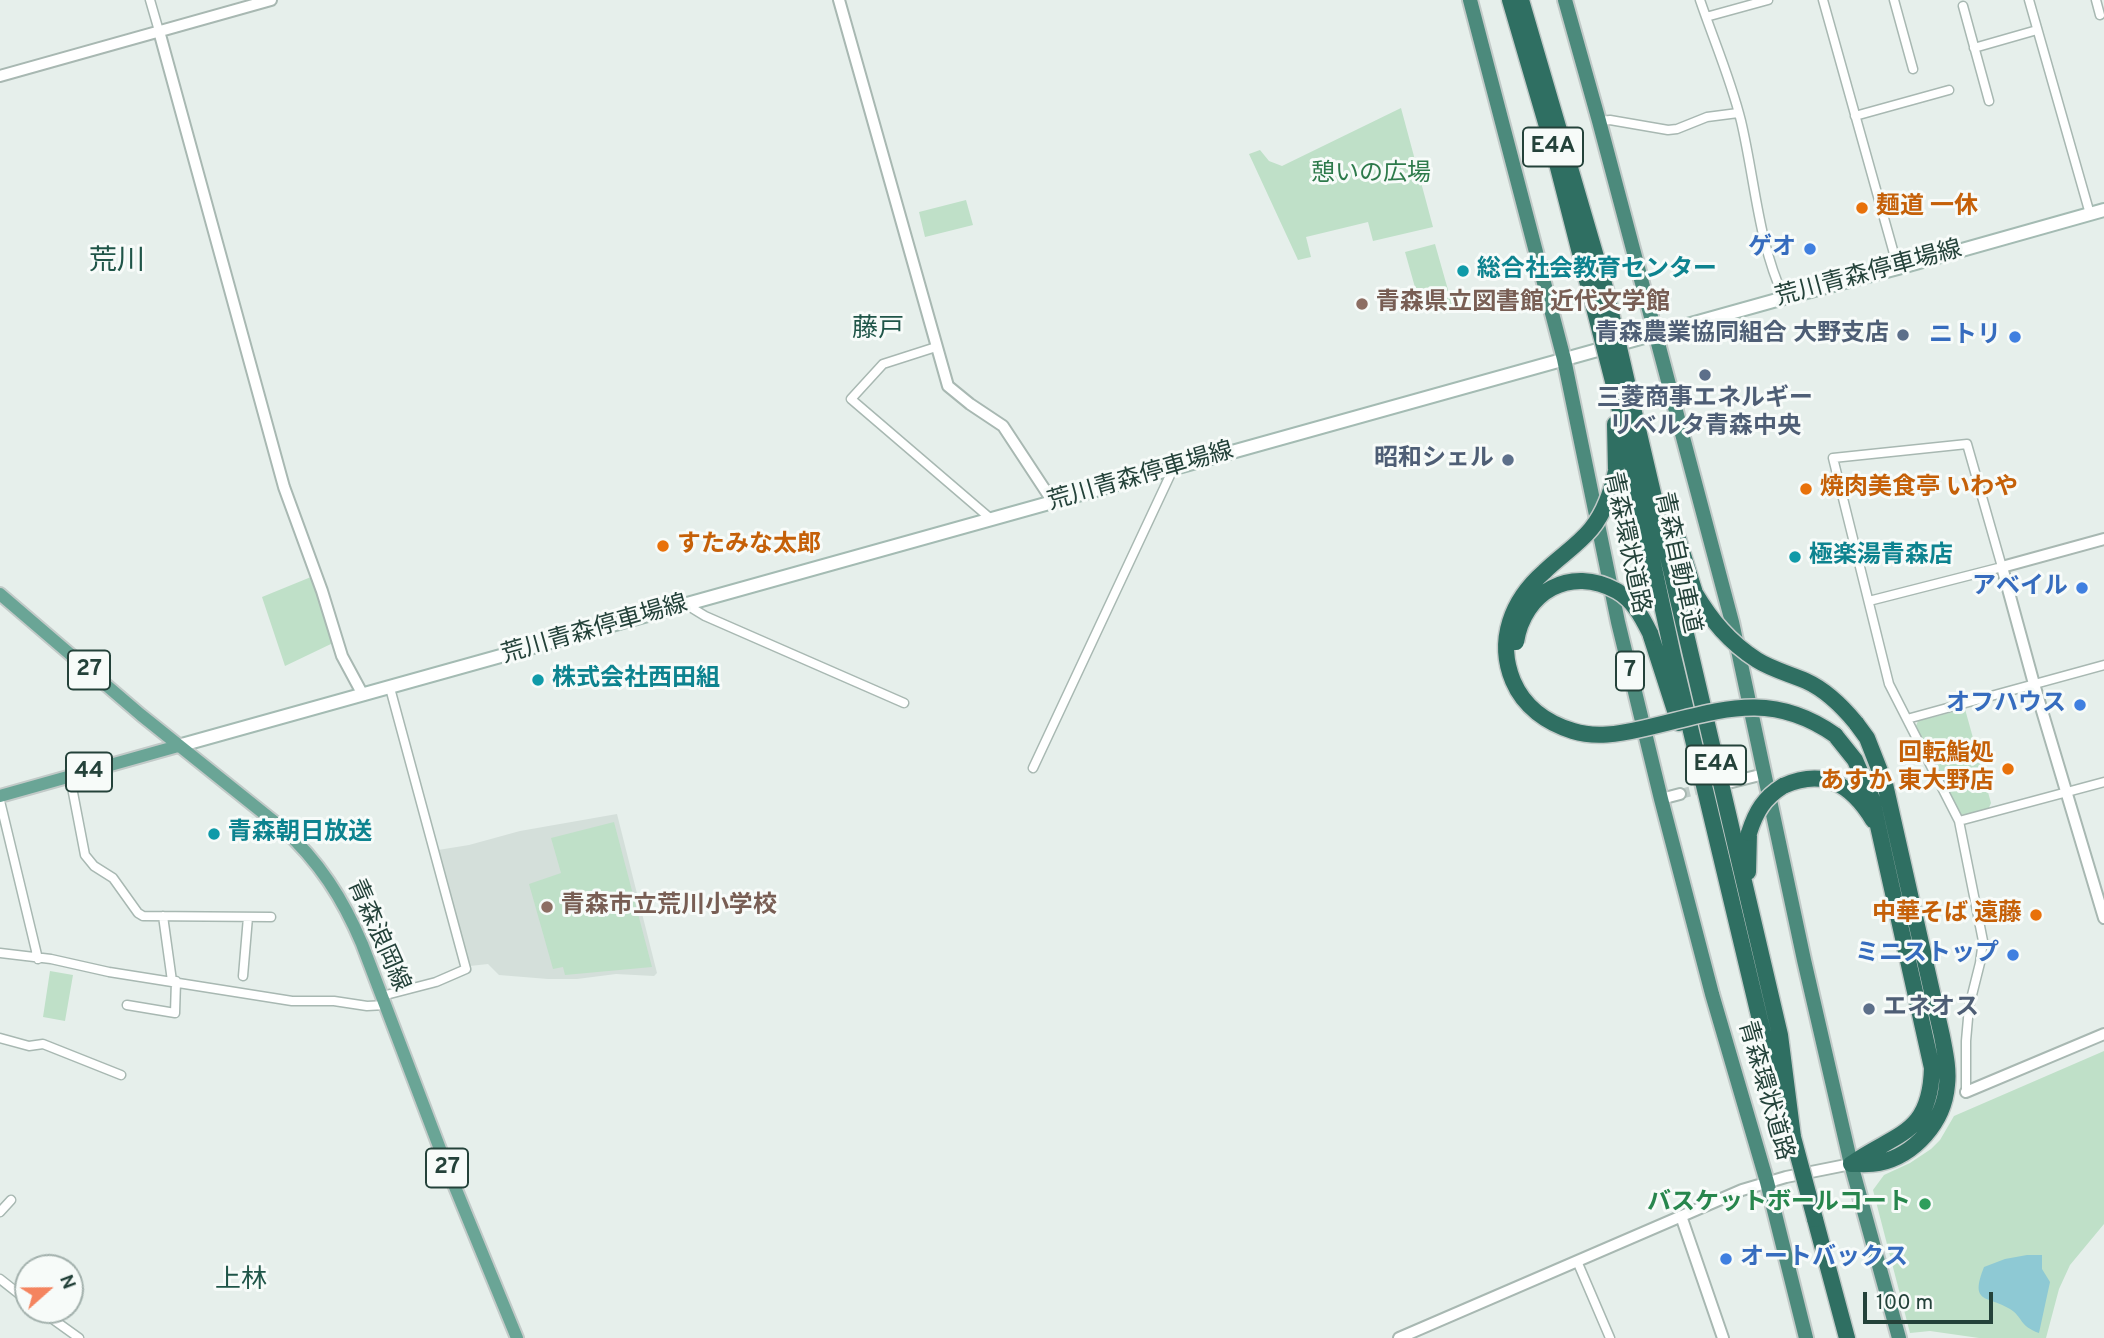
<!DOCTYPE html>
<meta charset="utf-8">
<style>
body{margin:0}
#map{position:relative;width:2104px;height:1338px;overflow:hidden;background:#e6efeb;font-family:Overpass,sans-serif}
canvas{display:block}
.north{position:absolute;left:14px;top:1254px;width:70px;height:70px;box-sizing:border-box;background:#f7fbf9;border:2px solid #a3b1ad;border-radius:50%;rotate:69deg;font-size:19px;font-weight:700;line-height:28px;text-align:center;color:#24423a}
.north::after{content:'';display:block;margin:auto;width:24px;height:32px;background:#f4845f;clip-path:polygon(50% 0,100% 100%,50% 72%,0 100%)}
.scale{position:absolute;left:1863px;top:1292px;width:130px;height:32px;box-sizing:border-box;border:4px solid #24423a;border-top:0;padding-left:9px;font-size:21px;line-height:24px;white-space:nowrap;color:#24423a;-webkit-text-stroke:5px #f7fbf9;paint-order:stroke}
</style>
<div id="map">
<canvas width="2104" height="1338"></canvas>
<div class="north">N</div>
<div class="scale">100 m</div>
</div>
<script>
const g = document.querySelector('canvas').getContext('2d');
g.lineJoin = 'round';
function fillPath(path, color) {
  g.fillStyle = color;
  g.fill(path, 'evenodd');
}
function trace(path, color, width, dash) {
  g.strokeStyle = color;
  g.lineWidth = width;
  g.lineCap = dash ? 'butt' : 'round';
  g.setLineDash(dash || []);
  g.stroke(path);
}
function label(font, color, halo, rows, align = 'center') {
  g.font = font + ' Overpass,"Noto Sans JP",sans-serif';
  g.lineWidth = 6;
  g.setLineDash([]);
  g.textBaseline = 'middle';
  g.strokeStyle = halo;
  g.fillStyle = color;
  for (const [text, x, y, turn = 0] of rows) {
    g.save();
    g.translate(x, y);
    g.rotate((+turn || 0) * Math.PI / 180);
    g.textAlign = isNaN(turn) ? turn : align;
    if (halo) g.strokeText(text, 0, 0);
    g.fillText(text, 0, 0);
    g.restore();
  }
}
fillPath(new Path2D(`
 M617 814 657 973 654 976 616 974 577 979H548L499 975 488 964 470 966 438 850 469 845 520 831Z`), '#d4dfda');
fillPath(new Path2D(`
 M1401 108 1433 227 1373 241 1368 222 1306 237 1311 257 1298 260 1249 154 1260 150 1269 161 1282 166Z
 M966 200 973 225 925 237 919 212Z
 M1435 244 1452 304 1422 312 1405 252Z
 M311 577 333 643 285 666 262 597Z
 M1965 709 1991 803 1988 810 1965 816 1959 813 1915 728 1918 721Z
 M614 822 652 967 565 975 563 967 553 969 529 884 561 873 551 838Z
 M50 971 73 975 65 1021 43 1017Z
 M2104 1051V1224L2070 1265 2059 1289 2046 1338H1979L1930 1331 1910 1333 1873 1190 1884 1175 1910 1163 1931 1149 1940 1140 1954 1116Z`), '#bfe0c8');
fillPath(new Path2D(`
 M2027 1255H2042V1269L2050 1282 2039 1333C2019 1326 2023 1317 2010 1309 1988 1295 1969 1305 1984 1267L2005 1259Z`), '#8ec9d4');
trace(new Path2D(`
 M1680 794 1709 787`), '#bfccc8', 10, [10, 5]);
const minor = new Path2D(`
 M150 0 159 31
 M1700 0C1714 41 1731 80 1741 121 1755 180 1758 242 1784 298
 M1823 0 1898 268
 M1894 0 1913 69
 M2029 0 2090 214
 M2096 0 2100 15
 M1963 6 1989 101
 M1706 17 1768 0
 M1974 48 2037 30
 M1855 116 1949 90
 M1599 121 1610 120 1668 130 1677 129 1707 117 1738 113
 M936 347 883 364 851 399 991 519
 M1869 601 2002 567 1967 444 1833 458 1889 684 1959 821 1983 941 1980 963 1969 1007 1966 1041V1092
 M687 605 705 616 904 703
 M1907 719 2104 665
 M1033 768 1173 469
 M70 777 85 855 94 866 113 878 138 913 143 916 271 917
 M0 801 38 959
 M1959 821 2104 782
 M163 916 172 981
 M0 953 51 959 109 972 292 1001H334L367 1006 386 1005
 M243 976 248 917
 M382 996 436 982 466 969 390 688
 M127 1005 175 1013 176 981
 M0 1038 29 1046 43 1044 121 1075
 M0 1212 11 1200
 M1577 1261 1610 1338
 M0 1279 28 1301
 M40 1310 79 1338`);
const tertiary = new Path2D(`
 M839 0 948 386 970 404 1003 426 1053 502
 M159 31 284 487 322 591 342 656 363 695
 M0 76 271 0
 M2104 539 2002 567 2034 684 2104 918
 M1732 782 1764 774
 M1661 799 1680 794
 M1966 1092 2104 1034
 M1681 1216 1723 1338
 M1399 1338 1742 1190 1786 1177 1851 1164`);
const secondary = new Path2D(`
 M178 746 1784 298 1898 268 2104 210`);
const primary = new Path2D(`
 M0 594 141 715 282 828C319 861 343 899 362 944L448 1170 517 1338
 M0 796 178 746`);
const trunk = new Path2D(`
 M1470 0 1564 359 1618 622 1661 799 1712 994 1767 1182 1806 1338
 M1565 0 1599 121 1732 622 1804 960 1851 1164 1899 1338`);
const motorway = new Path2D(`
 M1510 0 1551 140 1591 296
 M1521 0 1606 291
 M1630 395 1780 1035 1793 1137
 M1617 397 1673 656 1766 1045 1781 1098
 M1615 424 1616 471
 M1667 504 1695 593
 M1650 633 1679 723
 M1835 735 1855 760 1872 799 1932 1068C1930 1135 1897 1132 1851 1164
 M1783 786C1824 768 1851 784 1873 820
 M1748 872 1749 833
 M1851 1164C1860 1164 1870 1165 1879 1163 1915 1155 1944 1122 1947 1085 1949 1069 1945 1052 1942 1036L1885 784 1867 738 1856 723
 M1815 1219 1847 1338`);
trace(minor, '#a8b8b2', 11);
trace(tertiary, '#a8b8b2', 14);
trace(secondary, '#a4bbb3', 16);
trace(primary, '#c2cac8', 16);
trace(trunk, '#c2cac8', 18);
trace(motorway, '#c2cac8', 19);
trace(minor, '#fff', 8);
trace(tertiary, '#fff', 10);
trace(secondary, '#fff', 12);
trace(primary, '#6aa596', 12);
trace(trunk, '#4c8a7c', 14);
trace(motorway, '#2f6f62', 16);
const motorwayBridge = new Path2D(`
 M1606 291 1630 395
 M1591 296 1617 397
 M1616 471C1611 492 1605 512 1591 529 1577 546 1559 557 1544 572 1512 600 1496 640 1513 681 1524 707 1547 723 1573 731 1595 738 1619 734 1641 729 1714 713 1767 687 1835 735
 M1695 593C1711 620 1729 642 1757 660 1771 669 1790 674 1806 681 1826 690 1842 706 1856 723
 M1516 642C1524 592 1570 565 1617 591 1633 600 1642 617 1650 633
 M1749 833C1756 811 1764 798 1783 786
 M1793 1137 1815 1219`);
trace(motorwayBridge, '#c2cac8', 19, []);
trace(motorwayBridge, '#2f6f62', 16);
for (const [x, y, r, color] of [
 [1862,208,7,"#e8710a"],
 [1810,249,7,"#3f7fe0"],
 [1463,271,7,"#0f9aa8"],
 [1362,304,7,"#8d6e63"],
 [1903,335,7,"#5c6f8a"],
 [2015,337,7,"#3f7fe0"],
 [1705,375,7,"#5c6f8a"],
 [1508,460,7,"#5c6f8a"],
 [1806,489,7,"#e8710a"],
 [663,546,7,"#e8710a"],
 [1795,557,7,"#0f9aa8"],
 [2082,588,7,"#3f7fe0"],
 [538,680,7,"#0f9aa8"],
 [2080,705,7,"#3f7fe0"],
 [2008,769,7,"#e8710a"],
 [214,834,7,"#0f9aa8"],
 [547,907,7,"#8d6e63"],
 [2036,915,7,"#e8710a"],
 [2013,955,7,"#3f7fe0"],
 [1869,1009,7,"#5c6f8a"],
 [1925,1204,7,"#2e9e5b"],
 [1726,1259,7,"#3f7fe0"]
]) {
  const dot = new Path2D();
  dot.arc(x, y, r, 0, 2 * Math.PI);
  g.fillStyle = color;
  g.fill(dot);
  trace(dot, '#f7fbf9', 2.5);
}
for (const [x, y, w] of [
 [1553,147,60],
 [89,670,42],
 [1630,671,28],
 [1716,765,60],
 [89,772,46],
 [447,1168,42]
]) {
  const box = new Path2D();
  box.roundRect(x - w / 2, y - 19.5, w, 39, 5);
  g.fillStyle = '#f7fbf9';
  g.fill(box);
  trace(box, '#24423a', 2);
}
label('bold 23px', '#24423a', null, [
 ["E4A",1553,147],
 ["27",89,670],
 ["7",1630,671],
 ["E4A",1716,765],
 ["44",89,772],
 ["27",447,1168]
]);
label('24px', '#2d7a4b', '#f7fbf9', [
 ["憩いの広場",1371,175]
]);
label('bold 24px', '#c56008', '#f7fbf9', [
 ["麺道 一休",1876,208],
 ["焼肉美食亭 いわや",1820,489],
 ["すたみな太郎",677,546],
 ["回転鮨処",1994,755,"right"],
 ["あすか 東大野店",1994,783,"right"],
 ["中華そば 遠藤",2022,915,"right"]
], 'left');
label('bold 24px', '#366cbe', '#f7fbf9', [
 ["ゲオ",1796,249],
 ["ニトリ",2001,337],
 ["アベイル",2068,588],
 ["オフハウス",2066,705],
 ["ミニストップ",1999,955],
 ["オートバックス",1740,1259,"left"]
], 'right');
label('bold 24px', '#0d838f', '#f7fbf9', [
 ["総合社会教育センター",1477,271],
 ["極楽湯青森店",1809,557],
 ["株式会社西田組",552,680],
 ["青森朝日放送",228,834]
], 'left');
label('24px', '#24423a', '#f7fbf9', [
 ["荒川青森停車場線",1869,275,-15],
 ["荒川青森停車場線",1141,478,-16],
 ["青森環状道路",1625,543,78],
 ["青森自動車道",1676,563,78],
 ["荒川青森停車場線",595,631,-16],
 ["青森浪岡線",377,936,66],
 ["青森環状道路",1764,1091,74]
]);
label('bold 24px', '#785e54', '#f7fbf9', [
 ["青森県立図書館 近代文学館",1376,304],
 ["青森市立荒川小学校",561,907]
], 'left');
label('bold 24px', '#4e5e75', '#f7fbf9', [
 ["青森農業協同組合 大野支店",1889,335],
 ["三菱商事エネルギー",1705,400,"center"],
 ["リベルタ青森中央",1705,428,"center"],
 ["昭和シェル",1494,460],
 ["エネオス",1883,1009,"left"]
], 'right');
label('bold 24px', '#27864d', '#f7fbf9', [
 ["バスケットボールコート",1911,1204]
], 'right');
label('26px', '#1f5548', '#f7fbf9', [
 ["藤戸",878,331],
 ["上林",241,1282]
]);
label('28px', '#1f5548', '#f7fbf9', [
 ["荒川",117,263]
]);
</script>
